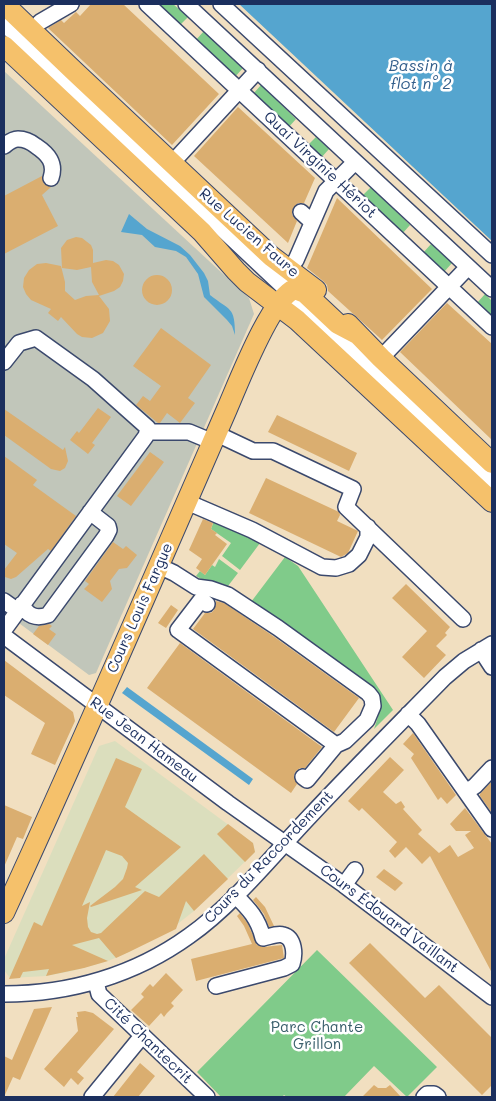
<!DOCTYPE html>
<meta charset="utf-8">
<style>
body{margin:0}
#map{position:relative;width:496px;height:1101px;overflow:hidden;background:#f1dfc0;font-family:Mali,sans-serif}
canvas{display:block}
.frame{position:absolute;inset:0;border:5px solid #1b2f5e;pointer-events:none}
</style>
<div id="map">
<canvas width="496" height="1101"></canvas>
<div class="frame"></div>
</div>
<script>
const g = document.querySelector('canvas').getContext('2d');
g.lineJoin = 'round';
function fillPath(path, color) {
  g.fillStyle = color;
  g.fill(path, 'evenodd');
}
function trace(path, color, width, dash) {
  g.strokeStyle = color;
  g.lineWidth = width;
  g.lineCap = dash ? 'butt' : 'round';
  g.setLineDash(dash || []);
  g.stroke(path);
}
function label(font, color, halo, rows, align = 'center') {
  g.font = font + ' Mali,sans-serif';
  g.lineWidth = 5;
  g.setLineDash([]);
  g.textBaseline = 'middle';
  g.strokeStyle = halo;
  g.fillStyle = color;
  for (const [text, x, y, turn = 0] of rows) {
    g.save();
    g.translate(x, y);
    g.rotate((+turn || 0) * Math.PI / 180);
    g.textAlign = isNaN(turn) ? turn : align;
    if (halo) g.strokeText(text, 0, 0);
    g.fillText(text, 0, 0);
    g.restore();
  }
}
fillPath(new Path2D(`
 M115 741 253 843 255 852 194 911 175 926 129 952 108 961 72 971 46 976 10 978 4 970V959L99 746Z`), '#dbdebd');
fillPath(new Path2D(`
 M4 71 249 298 254 314 96 673 89 675 4 612Z`), '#c1c6ba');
fillPath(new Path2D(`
 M155 4H173L188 17 179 26Z
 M204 31 243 68 234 78 195 41Z
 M261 85 296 119 288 128 253 94Z
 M316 137 329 149 321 158 308 145Z
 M371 187 410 225 402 234 362 196Z
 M431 244 452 263 444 272 423 253Z
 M485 294 492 301V318L477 303Z
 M215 518 263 539 240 570 222 556 231 543 211 529Z
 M285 557 298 566 393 710 374 729C378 717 382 708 377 696L251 602Z
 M219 559 238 573 228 586C218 580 206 583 196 576L200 571 205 575 212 565 215 567Z
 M317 950 437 1067 407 1097 374 1066 344 1097H287L284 1095 282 1097H221L197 1072Z`), '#80cb8a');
fillPath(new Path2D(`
 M239 4H492V241Z
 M129 214 147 229 180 246 190 255 204 273 208 281 210 295C230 311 235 306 235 335L232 326 227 320 204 297 198 274 186 257 176 251 155 247 142 235 121 232Z
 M127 687 253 779 249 785 122 693Z`), '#55a5cf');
fillPath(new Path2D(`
 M91 4H123L219 94 172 145 48 28 61 20 64 23 76 12 80 16Z
 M238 107 315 178 304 203H298L292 210V215L297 221 288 243 194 156Z
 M42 176 44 184 51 187 42 195 58 226 4 254V196Z
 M337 198 432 289 382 340 328 291 327 285 323 281 307 268Z
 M76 237 82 238 91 245 93 250V263L106 260 113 261 119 265 124 274 123 281 120 287 114 291 99 296 109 309 110 321 103 333 92 338 82 337 77 334 61 317 58 321 48 313 51 309 31 300 26 294 23 287 24 278 29 270 37 264 46 263 61 266 65 282V291L75 300 86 296 99 295 92 282 91 267 77 270 62 268 61 248 67 240Z
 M142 290a15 15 0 1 1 30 0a15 15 0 1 1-30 0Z
 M447 303 492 344V440L400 352Z
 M161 328 211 365 188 398 195 403 180 423 167 413 160 423H158L136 405 143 396 150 401 161 386 133 366Z
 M98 408 111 417 92 443 95 445 88 454 70 440 77 431 79 433Z
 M4 409 63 450 65 447 68 461 65 468 60 471 51 469 4 435Z
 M277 415 357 453 349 471 268 432Z
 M150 452 164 462 131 506 117 496Z
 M4 456 37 480 33 485 76 516 51 551 48 549 16 577 11 579 5 577 4 570 17 553 4 544Z
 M266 478 339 512 340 515 337 521 358 531 348 553 341 557 249 513Z
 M203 519 213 523 211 529 217 533 215 535 227 544 205 575 196 568 202 559 189 550Z
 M113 542 123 549 126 546 137 555 127 568 119 569 110 581 112 589 102 602 84 589 89 584 85 581Z
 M406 584 450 627 445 633 447 635 436 646 446 655 424 678 402 657 427 631 392 598Z
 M216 601 224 603 273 636 359 698 334 732 193 629 205 613H211L214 610Z
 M171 605 178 610 166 628 158 623Z
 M49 624 52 626 49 629 56 634 48 645 33 634 39 626Z
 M180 643 322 747 305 768H300L295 772 294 776 297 784 291 793 147 688Z
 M4 660 73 712 75 721 55 765 31 754 45 723 4 695Z
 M413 733 456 795 447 804 441 797 438 800 411 758 414 754 403 744Z
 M390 757 404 770 383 792 396 804 401 801 405 807 403 809 422 830 418 834 439 853 450 845 458 857 474 848 465 835 471 831H456L450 824 465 808 492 844V973L430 856 422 864 406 847 395 858 389 851 397 842 362 808 359 811 348 801Z
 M116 758 142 769 125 807 181 847 135 887 142 890 91 907 90 906 115 887 123 879 127 868 128 863 122 856 106 850 82 906 90 902 87 918 88 927 91 932 97 934 101 933 145 891 159 897 204 854 228 879 194 911 186 901 176 929 129 952 116 958 99 938 72 945 108 961 84 968 46 976 49 969 23 972 20 978 9 979 34 922 42 926Z
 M492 781V813L480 796V794Z
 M4 805 32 817 23 839 17 837 4 867Z
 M228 824 253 843 255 852 245 862 217 834Z
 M384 869 403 883 395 891 376 877Z
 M256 897 265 907 274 926 269 927 264 914 253 900Z
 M240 913 248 924 257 945 264 947 282 945 284 958 196 981 191 959 252 944 244 926 237 916Z
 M370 943 425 998 439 985 492 1038V1085L482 1095 349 963Z
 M166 973 183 990 171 1003 174 1006 167 1013 164 1017 161 1013 149 1026 131 1010 144 997 141 994 147 987 150 984 153 987Z
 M52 1007 20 1080 13 1077 4 1097V1056L12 1060 34 1009Z
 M85 1011 93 1013 114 1029 77 1072 84 1078 78 1085 71 1078 64 1087 44 1069 78 1031 76 1017H78L77 1012Z
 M140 1063 155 1076 138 1097H113Z
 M374 1085 378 1088H386L390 1085 401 1097H362Z`), '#daae70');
const minor = new Path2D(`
 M147 4 492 327
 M186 4 492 289
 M221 4 492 255
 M40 22 71 4
 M4 24 492 483
 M4 146C8 143 12 139 18 139 25 139 31 142 36 146 48 154 56 163 51 178
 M172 163 258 70
 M301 212 312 222
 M282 277 296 260 326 191 355 162
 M381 358 468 267
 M4 362 19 343 36 338 93 379 148 428 146 436 4 630
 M147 432H189L213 442
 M217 434 253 451H273L353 489 346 507 463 619
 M187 502 252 530 322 567 336 568 349 564 359 555 368 537V527
 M159 566 174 573 196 587 211 589 228 595 278 628 368 693 372 698 373 706 367 720 345 741 336 745 307 780 303 777
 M4 601 18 611
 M22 604C27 616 36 619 48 615L106 536 109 530 108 526 90 512
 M207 604 201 600 178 630 336 745
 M4 636 228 803 344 885 492 997
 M481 650 492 667
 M408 714 418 724 492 829
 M466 792 475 786 492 768
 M344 885 355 870
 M96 982 99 994 207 1097
 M216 986 284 968 292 964C295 955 295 938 283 935 277 933 269 937 263 938 258 918 249 909 235 895
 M4 994C70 994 135 975 189 936 233 905 273 855 310 816 354 769 400 723 445 677L464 661 492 644
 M92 1097 142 1036
 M424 1097 427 1094H434L438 1097`);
const major = new Path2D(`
 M4 4 74 71 271 256 316 290
 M4 46 202 232 236 271 247 282 297 320 492 502
 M348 324 381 358 492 463
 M4 913C81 746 154 577 227 409 238 384 271 297 295 289L305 293 338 324 357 334`);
trace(minor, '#3b496d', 18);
trace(major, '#3b496d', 22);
trace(minor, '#fff', 15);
trace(major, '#f5c16b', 20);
label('15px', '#1b2f5e', '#fff', [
 ["Quai Virginie Hériot",320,165,43],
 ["Rue Lucien Faure",249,233,41],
 ["Cours Louis Fargue",140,608,-66],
 ["Rue Jean Hameau",144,740,37],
 ["Cours du Raccordement",269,857,-46],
 ["Cours Édouard Vaillant",389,919,37],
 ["Cité Chantecrit",148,1041,44]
]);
label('15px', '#395e6b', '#fff', [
 ["Parc Chante",317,1027],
 ["Grillon",317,1044]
]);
label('italic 16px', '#325e8b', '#fff', [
 ["Bassin à",421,66],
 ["flot n° 2",421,84]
]);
</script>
